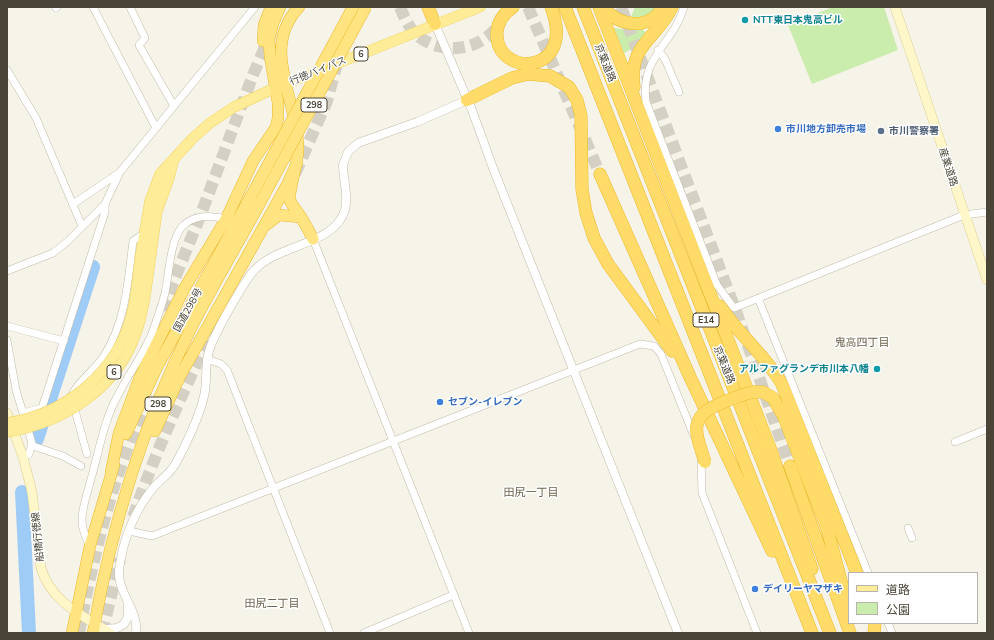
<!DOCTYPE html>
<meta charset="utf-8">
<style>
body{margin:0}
#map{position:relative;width:994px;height:640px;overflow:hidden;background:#f6f3e8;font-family:Mulish,"Noto Sans JP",sans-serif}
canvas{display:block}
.frame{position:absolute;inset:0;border:8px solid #4a4436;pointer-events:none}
.legend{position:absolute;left:848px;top:572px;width:130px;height:52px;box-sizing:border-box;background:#fff;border:1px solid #b7b4af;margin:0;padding:5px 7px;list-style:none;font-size:12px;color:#4a4436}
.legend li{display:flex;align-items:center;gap:8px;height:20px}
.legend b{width:20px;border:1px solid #b7b4af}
</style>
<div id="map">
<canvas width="994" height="640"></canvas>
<div class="frame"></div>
<ul class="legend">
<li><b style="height:5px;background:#ffec98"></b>道路</li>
<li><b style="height:11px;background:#caedad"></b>公園</li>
</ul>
</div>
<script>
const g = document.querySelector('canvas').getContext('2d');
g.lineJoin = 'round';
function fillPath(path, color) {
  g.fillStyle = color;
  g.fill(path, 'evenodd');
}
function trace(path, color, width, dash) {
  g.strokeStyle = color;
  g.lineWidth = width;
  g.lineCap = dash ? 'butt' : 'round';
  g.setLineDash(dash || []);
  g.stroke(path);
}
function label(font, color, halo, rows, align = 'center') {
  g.font = font + ' Mulish,"Noto Sans JP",sans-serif';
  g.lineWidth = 3;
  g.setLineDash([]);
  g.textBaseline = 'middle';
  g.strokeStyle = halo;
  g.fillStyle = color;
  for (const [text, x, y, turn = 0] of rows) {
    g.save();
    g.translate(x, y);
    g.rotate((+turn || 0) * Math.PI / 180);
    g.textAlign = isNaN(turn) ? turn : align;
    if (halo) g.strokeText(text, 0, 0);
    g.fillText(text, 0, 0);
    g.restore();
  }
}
fillPath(new Path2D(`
 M635 7H655L654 11 640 19 631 17Z
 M833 7H884L898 50 812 84 788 25Z
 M614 28 632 30 643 29 646 33 632 49 624 53Z`), '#caedad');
trace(new Path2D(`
 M37 439 93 267
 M22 492 29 633`), '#9fcbf7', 14);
trace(new Path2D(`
 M400 7C404 17 409 29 418 36 444 57 485 50 501 21
 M528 7 600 174
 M621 7 737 314 790 466
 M295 174 327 101 349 18
 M162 310 201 214 253 75 271 33
 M133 517C159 442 192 371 228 300
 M79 633C93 557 111 483 142 412
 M102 633 120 559`), '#d4d0c4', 12, [12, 6]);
const minor = new Path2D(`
 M93 7 156 128
 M130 7 145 38 139 45 174 106
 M684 7C673 45 640 56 646 102L717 285 734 308 964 215 987 212
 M56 8 57 7
 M658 50 665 59 679 92
 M7 70 36 118 82 226
 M73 204 119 173
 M313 239 469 633
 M7 271 53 253 68 241 105 204 120 172 255 7
 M758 298 868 573
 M7 326 64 341
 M7 340 16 390 32 443 29 454 23 457
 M207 359 221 364 227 370 330 633
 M23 413 42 408 105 212V204
 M955 442 987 429
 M33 446 63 456 81 466
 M87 454 71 396C78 381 95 370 104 356 126 321 128 281 133 241L143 234
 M701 459 702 493 757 633
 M908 528 912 538
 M129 531 152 536 640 344 654 346 661 354 694 436
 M90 546C86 538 82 530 82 520 82 506 88 492 91 479 99 451 104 420 118 395 129 373 144 354 153 331 157 318 162 306 165 293 169 274 170 243 181 228 193 214 210 215 226 219
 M888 623 892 633
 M364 633 453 595`);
const tertiary = new Path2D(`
 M435 24 472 110 493 168 678 633
 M105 629 117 628 124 624 128 617V605
 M136 633C139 610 117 593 119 570 123 540 135 510 154 487 161 479 171 473 176 463 186 445 200 415 204 396 208 381 204 366 209 351 215 332 239 291 251 274 274 243 334 247 345 210 349 196 343 179 343 165L348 152 358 143 417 122 467 100`);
const secondary = new Path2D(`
 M895 7 987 280
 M7 413 23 457 32 492 41 568C51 602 82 615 110 633`);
const primary = new Path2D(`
 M141 253 150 201 160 174 193 138 210 123 234 107 275 88 480 7
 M151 254 157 211 169 178 173 162`);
const trunk = new Path2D(`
 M299 7C259 49 299 101 298 150 298 161 288 195 290 200 291 204 294 207 296 210 303 219 308 229 313 239
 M263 41 264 25 271 7
 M266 225 279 215 300 217
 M155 431 180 376 287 185 297 163
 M126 434 157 367 251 196
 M111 472 119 433 140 377 184 289 226 219 253 161 276 127 278 118V103L270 56 269 39 273 23 280 7
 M72 633 90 546 114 465
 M93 633C111 527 144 422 192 326 214 284 238 243 261 201`);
const motorway = new Path2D(`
 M428 7 435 24
 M513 7C504 13 498 21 497 32 494 78 578 77 551 7
 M565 7 812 633
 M583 7 830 633
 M599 7 770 448 812 569
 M603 7C619 26 648 32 663 7
 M634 87C628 44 657 39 672 7
 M467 100 512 78 528 74 550 76 569 87 577 100 581 116 582 189 586 213 594 238 608 264 672 351
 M600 174 690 377 772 551
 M720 306C738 334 765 355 782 384L857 573
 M756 392H763L773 398 784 417 827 528 849 611
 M790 466 850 633
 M874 633 875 623`);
trace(minor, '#c2bcaa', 8);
trace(tertiary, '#c2bcaa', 9);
trace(secondary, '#dace94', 10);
trace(primary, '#efd25d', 11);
trace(trunk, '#ecb92b', 12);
trace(motorway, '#ecb92b', 13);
trace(minor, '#fff', 7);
trace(tertiary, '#fff', 8);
trace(secondary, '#fff7c9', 9);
trace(primary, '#ffec98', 10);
trace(trunk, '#ffe481', 11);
trace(motorway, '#ffdc6a', 12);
const primaryBridge = new Path2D(`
 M7 423C66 414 118 372 132 313 137 294 138 273 141 253
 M7 432C63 423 117 389 136 333 145 308 147 280 151 254`);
const trunkBridge = new Path2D(`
 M251 196 353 7
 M261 201 366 7`);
const motorwayBridge = new Path2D(`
 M705 462C694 428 688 416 726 401 736 398 746 392 756 392`);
trace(primaryBridge, '#efd25d', 11, []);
trace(trunkBridge, '#ecb92b', 12, []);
trace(motorwayBridge, '#ecb92b', 13, []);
trace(primaryBridge, '#ffec98', 10);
trace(trunkBridge, '#ffe481', 11);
trace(motorwayBridge, '#ffdc6a', 12);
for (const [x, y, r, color] of [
 [745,20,4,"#0f9aa8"],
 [778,129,4,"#3f7fe0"],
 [881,131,4,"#5c6f8a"],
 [877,369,4,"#0f9aa8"],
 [440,402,4,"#3f7fe0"],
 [755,589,4,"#3f7fe0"]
]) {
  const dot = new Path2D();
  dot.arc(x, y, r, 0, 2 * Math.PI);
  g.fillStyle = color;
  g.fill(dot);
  trace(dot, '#fff', 1.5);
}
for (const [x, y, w] of [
 [361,54,14],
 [314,105,26],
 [706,320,26],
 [114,372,14],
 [158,404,26]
]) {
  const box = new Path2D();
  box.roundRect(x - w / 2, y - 7, w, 14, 3);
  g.fillStyle = '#fff';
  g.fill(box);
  trace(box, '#4a4436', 1);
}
label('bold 9px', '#4a4436', null, [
 ["6",361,54],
 ["298",314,105],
 ["E14",706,320],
 ["6",114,372],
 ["298",158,404]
]);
label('bold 10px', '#0d838f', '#fff', [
 ["NTT東日本鬼高ビル",753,20],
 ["アルファグランデ市川本八幡",869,369,"right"]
], 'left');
label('10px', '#4a4436', '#fff', [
 ["京葉道路",605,63,68],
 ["行徳バイパス",318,71,-22],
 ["産業道路",948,167,72],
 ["国道298号",188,310,-61],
 ["京葉道路",724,365,68],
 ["船橋行徳線",38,537,-96]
]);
label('bold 10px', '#366cbe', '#fff', [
 ["市川地方卸売市場",786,129],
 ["セブン-イレブン",448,402],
 ["デイリーヤマザキ",763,589]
], 'left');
label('bold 10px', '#4e5e75', '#fff', [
 ["市川警察署",889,131]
], 'left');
label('11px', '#6e644c', '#fff', [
 ["鬼高四丁目",862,343],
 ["田尻一丁目",531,493],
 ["田尻二丁目",272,604]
]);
</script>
